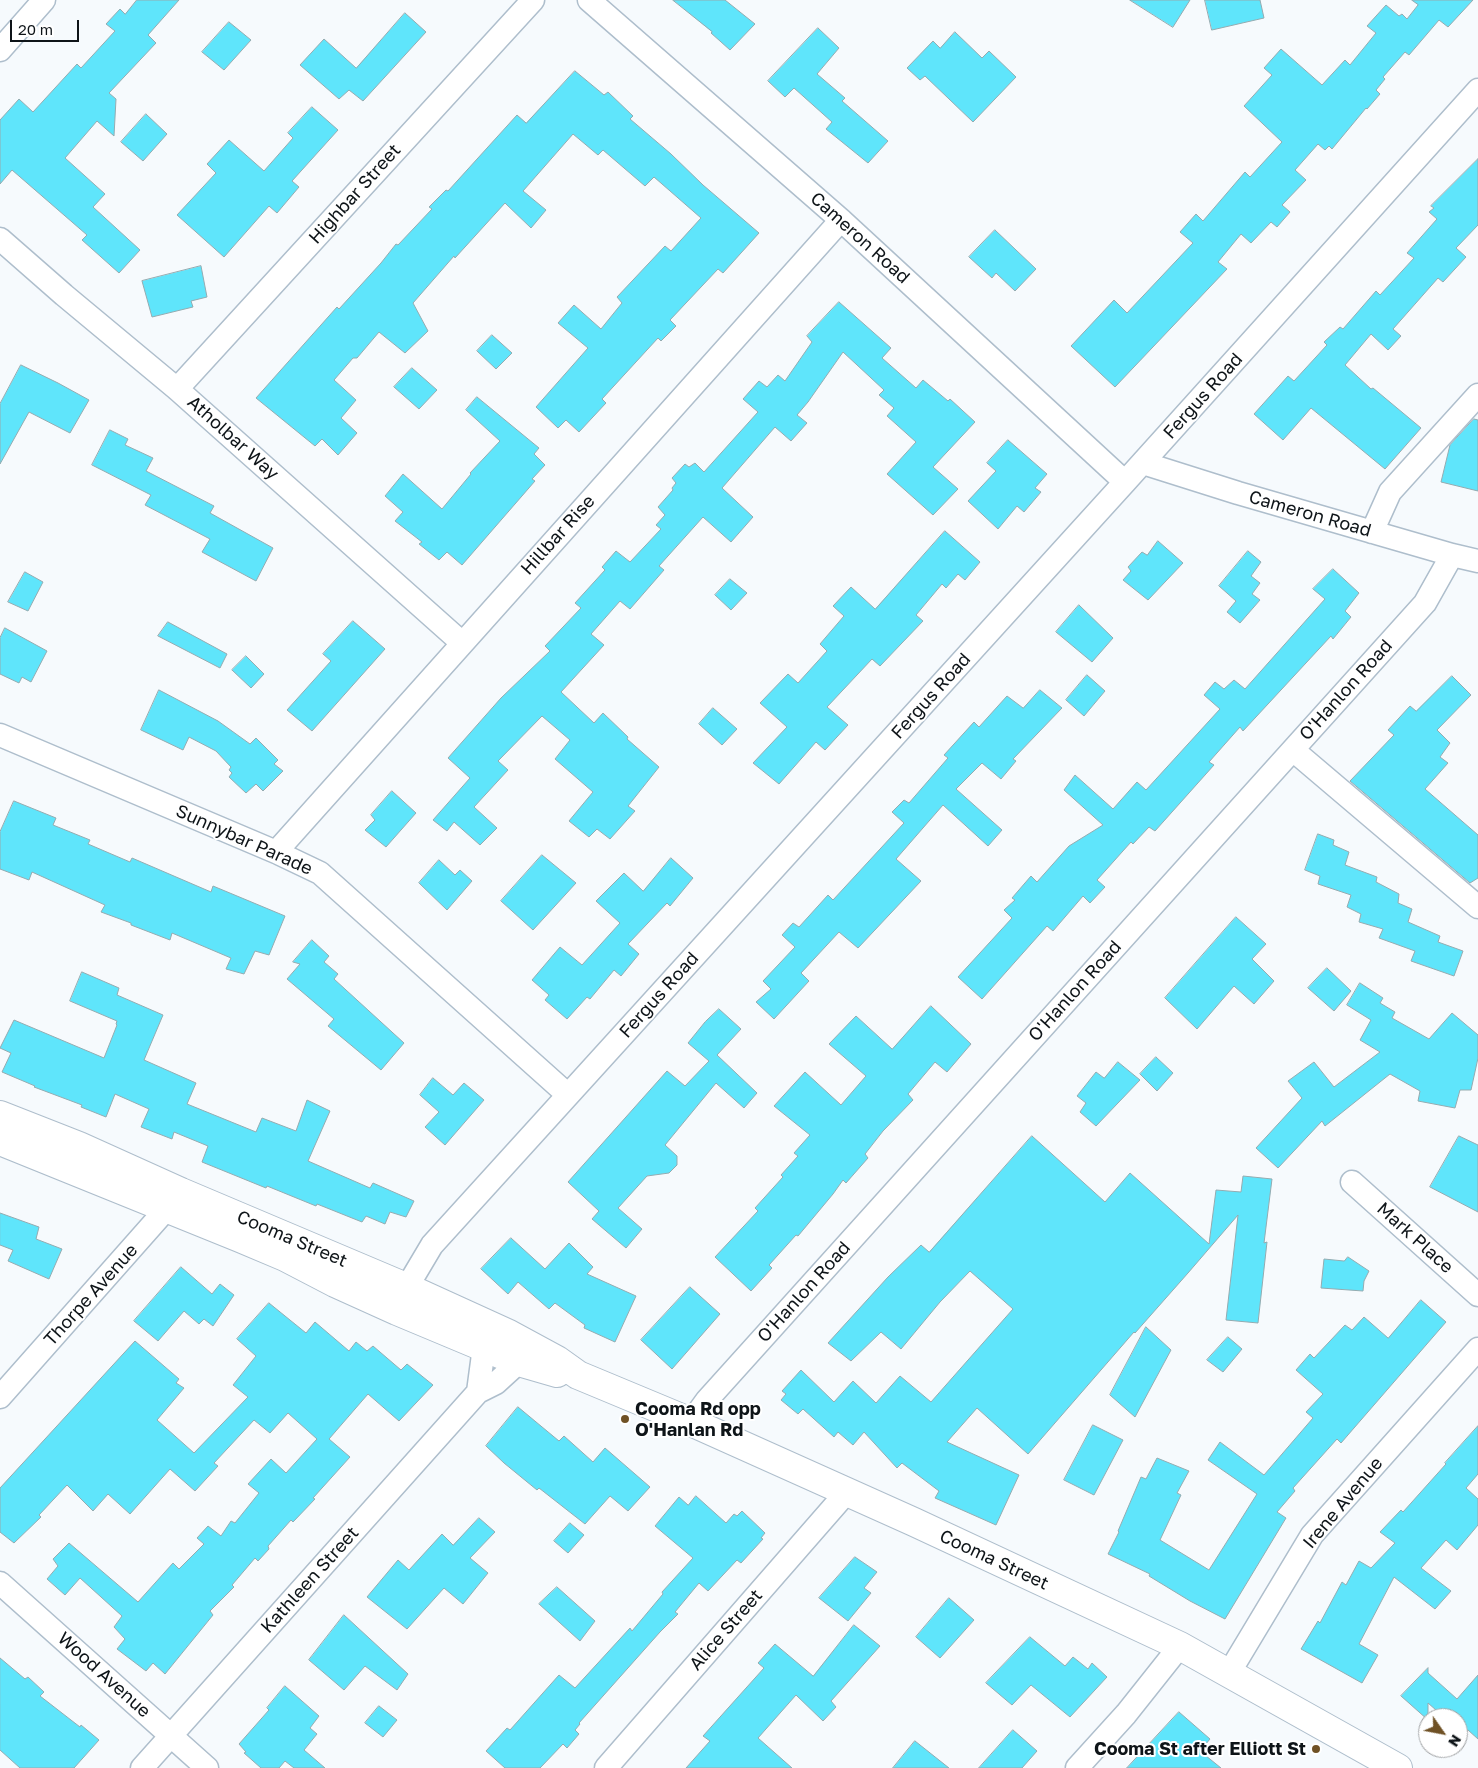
<!DOCTYPE html>
<style>
body{margin:0}
#map{position:relative;width:1478px;height:1768px;overflow:hidden;background:#f6fafd;font-family:"Golos Text",sans-serif}
canvas{display:block}
.north{position:absolute;left:1418px;top:1708px;width:50px;height:50px;box-sizing:border-box;background:#fff;border:1px solid #9fa1a3;border-radius:50%;rotate:123deg;font-size:14px;font-weight:700;line-height:20px;text-align:center;color:#0e1418}
.north::after{content:'';display:block;margin:auto;width:18px;height:22px;background:#6f5125;clip-path:polygon(50% 0,100% 100%,50% 72%,0 100%)}
.scale{position:absolute;left:10px;top:20px;width:69px;height:22px;box-sizing:border-box;border:2px solid #0e1418;border-top:0;padding-left:6px;font-size:15px;line-height:18px;white-space:nowrap;color:#0e1418;-webkit-text-stroke:4px #fff;paint-order:stroke}
</style>
<div id="map">
<canvas width="1478" height="1768"></canvas>
<div class="north">N</div>
<div class="scale">20 m</div>
</div>
<script>
const g = document.querySelector('canvas').getContext('2d');
g.lineJoin = 'round';
function fillPath(path, color) {
  g.fillStyle = color;
  g.fill(path, 'evenodd');
}
function trace(path, color, width, dash) {
  g.strokeStyle = color;
  g.lineWidth = width;
  g.lineCap = dash ? 'butt' : 'round';
  g.setLineDash(dash || []);
  g.stroke(path);
}
function label(font, color, halo, rows, align = 'center') {
  g.font = font + ' "Golos Text",sans-serif';
  g.lineWidth = 4;
  g.setLineDash([]);
  g.textBaseline = 'middle';
  g.strokeStyle = halo;
  g.fillStyle = color;
  for (const [text, x, y, turn = 0] of rows) {
    g.save();
    g.translate(x, y);
    g.rotate((+turn || 0) * Math.PI / 180);
    g.textAlign = isNaN(turn) ? turn : align;
    if (halo) g.strokeText(text, 0, 0);
    g.fillText(text, 0, 0);
    g.restore();
  }
}
const building = new Path2D(`
 M137 0H179L148 35 156 43 109 93 116 99 114 136 97 121 65 158 105 194 93 207 140 250 119 273 82 240 87 235 12 170 0 184V120L19 99 33 112 77 64 81 68 115 31 106 24 120 9 125 14Z
 M673 0H725L755 24 730 50 711 33 712 32Z
 M1130 0H1190L1173 27Z
 M1205 0H1260L1264 18 1212 30Z
 M1412 0H1473L1448 27 1439 20 1409 55 1405 52 1383 77 1385 79 1376 90 1380 94 1367 109 1366 108 1332 149 1329 146 1325 150 1318 144 1295 170 1306 180 1282 205 1290 212 1277 227 1271 222 1251 243 1241 234 1218 262 1227 269 1115 387 1071 346 1114 300 1127 313 1193 243 1180 232 1196 214 1203 221 1245 172 1250 177 1282 142 1244 106 1272 75 1264 68 1281 49 1322 85 1345 60 1350 65 1376 33 1367 26 1386 5 1399 16 1402 14 1407 19 1418 5Z
 M405 13 426 32 363 101 349 90 339 99 300 65 324 39 356 68Z
 M229 22 251 40 224 70 202 52Z
 M818 28 839 48 817 74 845 98 842 101 888 141 868 163 826 129 832 122 794 88 785 97 768 81Z
 M955 32 982 58 989 51 1016 77 973 122 925 76 920 80 907 68 933 41 940 48Z
 M575 71 604 95 608 92 633 116 630 119 671 154 703 185 759 233 723 273 718 269 670 320 676 326 661 341 658 338 602 399 606 403 579 432 566 420 558 428 536 407 588 348 558 323 574 305 601 329 622 303 617 297 665 246 671 251 701 218 654 177 645 186 603 150 598 155 573 134 523 191 546 210 531 228 505 203 455 258 454 256 413 303 428 331 405 353 379 332 357 358H353L334 380 356 400 341 418 357 433 338 455 322 439 315 446 256 398 337 307 339 309 381 263 396 244 398 245 432 209 429 207 446 190 448 191 517 115 526 123Z
 M312 107 338 130 292 181 299 187 277 213 269 206 224 257 177 215 216 173 207 164 229 140 264 171 293 138 288 133Z
 M146 114 167 134 143 161 121 142Z
 M1478 159V225L1456 248 1466 257 1443 282 1438 278 1393 329 1401 336 1388 350 1371 334 1345 365 1371 389 1373 388 1421 428 1385 469 1311 408 1283 440 1254 414 1288 376 1294 381 1327 345 1324 342 1340 327 1343 329 1376 291 1380 295 1414 258 1407 253 1437 219 1429 212 1434 208 1431 206Z
 M995 230 1036 269 1015 291 996 273 992 278 969 257Z
 M201 266 207 297 191 301 193 307 152 317 142 281Z
 M839 302 891 348 882 358 916 388 923 380 948 401 950 399 975 422 933 467 958 489 933 515 887 474 916 442 887 416 894 408 879 395 884 390 843 352 808 402 797 415 807 423 791 441 775 427 722 488 753 517 731 542 703 517 659 566 664 570 630 609 620 601 591 634 604 645 561 692 594 723 603 713 628 737 627 739 659 767 628 806 635 811 610 839 597 829 589 837 569 821 593 792 555 759 570 740 542 716 498 761 508 770 474 807 497 828 480 845 454 822 447 831 433 820 470 778 448 758 501 698 550 651 545 646 581 608 575 603 605 570 602 567 616 551 630 562 661 529 656 525 665 515 658 507 673 490 672 488 676 483 672 478 685 464 689 467 695 463 704 472 758 412 743 399 759 381 767 387 778 375 785 381 812 342 807 336Z
 M492 335 512 353 496 369 477 351Z
 M21 365 58 383 89 400 70 433 29 412 0 464V404Z
 M412 368 437 390 419 409 394 387Z
 M477 397 539 448 534 454 545 465 532 479 535 481 462 565 447 552 439 560 419 544 422 542 395 521 403 512 385 496 403 474 442 509 471 474 470 473 500 441 466 410Z
 M1474 419 1478 420V491L1441 482 1450 445Z
 M110 430 128 439 125 445 153 458 146 471 214 506 210 513 273 548 256 581 202 552 210 539 145 505 151 495 92 465Z
 M1008 440 1047 474 1035 488 1041 492 1024 512 1017 506 998 529 968 501 996 471 987 463Z
 M945 531 980 562 965 580 958 574 946 588 942 584 916 615 923 621 880 666 872 659 827 707 848 725 825 750 816 742 779 784 753 763 787 727 760 703 788 674 798 683 827 651 820 644 844 616 833 606 851 587 875 609Z
 M1158 541 1183 563 1148 600 1123 580 1131 571 1128 567 1142 552 1147 555Z
 M1248 551 1261 562 1251 576 1260 583 1252 594 1260 600 1240 623 1227 612 1236 601 1219 586Z
 M1333 569 1359 593 1345 611 1351 617 1333 639 1331 636 1243 731 1240 727 1209 762 1214 765 1155 831 1149 827 1133 844 1131 842 1097 880 1105 887 1090 903 1083 896 1053 931 1047 926 982 999 958 977 1012 918 1004 910 1015 900 1012 898 1031 876 1037 882 1069 846 1103 825 1064 790 1075 775 1113 809 1137 782 1146 790 1220 709 1204 695 1215 682 1224 689 1234 680 1245 689 1325 599 1313 589Z
 M25 572 43 582 28 611 8 602Z
 M730 579 747 593 731 610 715 595Z
 M1079 605 1113 638 1092 662 1056 632Z
 M353 621 385 649 312 731 287 710 331 661 323 654Z
 M168 622 227 654 220 668 158 636Z
 M5 628 47 651 31 682 22 677 19 683 0 674V638Z
 M246 656 264 674 251 688 232 670Z
 M1087 675 1105 691 1084 716 1066 700Z
 M1452 676 1471 695 1437 730 1450 743 1440 757 1448 763 1425 789 1478 835V878L1470 883 1350 781 1394 735 1388 730 1410 706 1416 711Z
 M159 690 218 721 250 744 256 738 278 760 274 764 283 771 263 791 256 784 246 793 229 777 232 773 229 770 231 767 216 751 189 737 183 750 141 730Z
 M1040 690 1062 708 1013 759 1016 761 1001 779 982 763 956 789 1002 830 988 846 943 805 896 859 921 881 858 948 839 932 801 973 809 981 774 1019 756 1002 771 989 763 981 795 947 782 935 793 923 799 927 828 895 833 900 904 823 892 812 904 800 909 803 948 758 944 755 974 722 979 727 1007 696 1023 708Z
 M713 708 737 729 722 745 699 724Z
 M392 791 416 813 386 847 365 830 375 820 371 815Z
 M14 801 56 818 53 825 90 840 88 844 130 862 132 858 211 892 213 886 285 916 269 955 255 951 244 974 226 969 231 958 172 933 170 940 131 925V923L101 912 105 905 32 872 29 880 0 869V832Z
 M1318 834 1334 840 1333 845 1349 852 1345 865 1377 877 1376 882 1399 894 1398 903 1412 909 1408 922 1440 936 1438 942 1463 951 1454 976 1411 961 1415 951 1379 938 1383 929 1359 922 1361 914 1347 907 1351 895 1318 884 1320 876 1305 870Z
 M542 855 576 883 533 930 501 901Z
 M671 858 693 878 670 906 667 903 628 944 639 954 621 976 614 970 590 999 587 997 567 1019 545 1000 549 995 532 980 560 947 582 965 620 923 596 901 624 873 643 891Z
 M439 860 455 875 460 870 472 881 447 910 419 883Z
 M1236 917 1266 944 1252 959 1274 981 1254 1004 1234 986 1197 1029 1165 998Z
 M312 940 329 956 324 962 338 974 334 979 404 1043 381 1070 328 1026 334 1019 287 979 300 964 293 962Z
 M1327 968 1351 991 1334 1011 1308 988Z
 M82 972 119 988 117 995 163 1015 144 1060 196 1083 187 1104 256 1132 262 1118 296 1131 307 1100 330 1111 308 1161 370 1188 373 1183 414 1201 406 1217 390 1212 385 1224 366 1216 362 1222 317 1204 316 1206 267 1186 266 1188 202 1162 208 1146 174 1132 172 1139 141 1127 149 1109 115 1094 106 1117 81 1107 82 1105 34 1087 35 1086 2 1072 11 1053 0 1048 14 1020 104 1058 117 1025 116 1024 117 1021 70 1001Z
 M1360 983 1383 998 1380 1003 1395 1012 1392 1018 1429 1039 1452 1013 1478 1035V1058L1471 1090H1460L1455 1108 1418 1101 1420 1091 1390 1074 1325 1126 1322 1121 1278 1168 1256 1148 1302 1098 1288 1081 1314 1062 1334 1087 1380 1052 1360 1040 1371 1020 1347 1005Z
 M931 1006 971 1044 947 1072 935 1062 908 1094 913 1100 883 1131 865 1154 868 1158 846 1183 843 1180 833 1194 798 1236 796 1235 769 1265 772 1268 751 1291 715 1257 758 1211 755 1208 783 1177 781 1175 798 1156 794 1153 810 1135 774 1106 805 1072 841 1105 866 1076 829 1044 856 1016 892 1049Z
 M719 1009 741 1029 717 1055 757 1093 744 1108 716 1083 665 1145 677 1156V1165L669 1173 647 1176 618 1208 642 1229 626 1248 592 1219 599 1211 568 1182 667 1071 685 1086 709 1061 688 1043 705 1022Z
 M1156 1057 1173 1073 1157 1091 1140 1074Z
 M1118 1062 1140 1080 1096 1126 1080 1112 1086 1103 1077 1096 1096 1072 1104 1078Z
 M433 1078 453 1095 464 1083 484 1100 445 1145 425 1127 439 1112 420 1095Z
 M1032 1136 1105 1202 1130 1173 1209 1244 1216 1190 1241 1192 1243 1176 1272 1179 1264 1243 1267 1242 1258 1323 1226 1320 1238 1215 1188 1273 1135 1333 1134 1332 1028 1454 977 1408 947 1442 1019 1475 996 1525 935 1498 939 1491 902 1463 897 1468 864 1432 853 1445 838 1432 834 1437 803 1409 798 1414 781 1400 786 1394 782 1391 801 1370 834 1402 853 1381 876 1403 900 1376 931 1402 1013 1309 970 1271 940 1302 901 1349 881 1332 851 1361 828 1343 888 1277 921 1245 929 1252Z
 M1459 1136 1478 1145V1212L1430 1187Z
 M0 1213 39 1227 36 1239 62 1249 49 1279 8 1261 13 1250 0 1245Z
 M511 1238 545 1269 569 1243 593 1267 587 1274 636 1296 615 1342 584 1328 585 1325 555 1303 549 1309 518 1282 508 1294 481 1269Z
 M1348 1257 1369 1271 1364 1281 1363 1291 1321 1288 1324 1259 1344 1261Z
 M181 1267 212 1294 220 1284 234 1295 213 1326 204 1319 199 1324 184 1311 158 1341 134 1321Z
 M690 1287 720 1314 672 1369 641 1340Z
 M1421 1300 1446 1322 1341 1443 1337 1439 1293 1488 1295 1491 1277 1512 1286 1518 1225 1619 1190 1601 1149 1576 1150 1574 1108 1554 1119 1532 1118 1531 1141 1477 1146 1479 1157 1458 1189 1471 1177 1493 1181 1495 1160 1540 1209 1570 1257 1494 1208 1460 1220 1442 1264 1475 1313 1418 1306 1412 1323 1394 1296 1370 1310 1354 1314 1358 1345 1325 1352 1330 1364 1317 1388 1338Z
 M269 1303 306 1333 315 1322 349 1351 356 1342 367 1351 373 1346 401 1370 407 1364 433 1385 399 1421 368 1394 329 1439 350 1457 313 1498 315 1499 293 1522 291 1520 268 1546 269 1549 258 1561 255 1558 232 1585 234 1587 210 1611 213 1615 165 1674 153 1663 146 1671 117 1649 125 1639 114 1627 122 1616 80 1578 65 1595 47 1579 58 1566 53 1559 69 1543 138 1602 173 1563 179 1569 204 1544 197 1538 208 1526 221 1536 231 1521 235 1523 259 1493 248 1484 271 1459 286 1473 317 1439 288 1413 270 1433 254 1420 214 1463 218 1466 195 1491 170 1469 130 1514 108 1494 93 1511 67 1485 39 1515 41 1517 14 1543 0 1532V1488L135 1341 179 1379 176 1383 184 1388 157 1420 194 1453 248 1397 233 1385 256 1356 237 1339Z
 M1146 1327 1171 1350 1135 1417 1110 1395Z
 M1228 1337 1242 1349 1223 1372 1207 1360Z
 M518 1407 559 1441 564 1436 593 1462 605 1448 650 1487 628 1511 610 1496 585 1524 539 1488 537 1490 504 1463 486 1446Z
 M1093 1425 1123 1440 1094 1495 1064 1480Z
 M1478 1426V1474L1466 1488 1478 1499V1525L1457 1550 1446 1540 1421 1568 1451 1591 1435 1609 1394 1577 1359 1644 1378 1655 1362 1683 1301 1649 1318 1621 1320 1623 1342 1582 1346 1585 1359 1561 1371 1568 1395 1543 1380 1532 1401 1510 1403 1512 1446 1464 1445 1463Z
 M696 1496 726 1523 734 1514 737 1516 742 1511 765 1533 761 1538 763 1539 741 1563 737 1560 708 1591 699 1583 675 1612 678 1614 660 1632 579 1723 580 1724 575 1730 579 1734 567 1748 563 1744 540 1768H505L486 1751 507 1728 510 1730 559 1675 575 1688 630 1628 632 1631 663 1594 662 1592 693 1558 655 1526 679 1497 688 1505Z
 M479 1518 495 1532 470 1558 488 1573 463 1604 444 1588 407 1629 367 1597 398 1560 409 1570 442 1534 453 1545Z
 M570 1523 584 1535 568 1553 554 1541Z
 M855 1557 877 1572 864 1588 871 1593 848 1621 819 1598Z
 M557 1587 595 1621 580 1641 539 1604Z
 M949 1598 974 1620 940 1658 916 1637Z
 M344 1615 408 1674 397 1690 365 1666 344 1690 309 1660Z
 M854 1625 880 1646 831 1701 836 1707 823 1721 796 1695 758 1738 792 1768H686L710 1741 703 1736 764 1668 758 1663 775 1644 813 1676Z
 M1030 1637 1065 1666 1073 1657 1088 1669 1092 1663 1107 1677 1070 1717 1031 1685 1012 1705 986 1683Z
 M0 1658 25 1679 28 1677 44 1692 40 1696 80 1727 81 1725 99 1740 74 1768H20L0 1750Z
 M1428 1668V1673L1457 1699 1478 1675V1739L1468 1730 1464 1735 1458 1730V1718H1445L1428 1703V1720L1401 1696Z
 M285 1686 319 1716 310 1728 317 1734 304 1750 325 1768H294L285 1761 279 1768H261L244 1753 246 1752 239 1744 269 1710 267 1708Z
 M379 1706 397 1720 383 1737 365 1723Z
 M1179 1712 1210 1739 1200 1751 1221 1768H1127Z
 M1013 1730 1037 1751 1022 1768H979Z
 M915 1741 949 1768H893Z`);
fillPath(building, '#5fe5fb');
trace(building, '#94abb0', 1);
const minor = new Path2D(`
 M589 0 841 220 1125 482
 M0 50 44 0
 M0 239 64 295 177 389 461 642
 M177 389 533 0
 M1143 463 1238 493 1452 555 1478 561
 M1372 532 1390 492 1478 395
 M0 735 276 852 320 873 568 1095
 M1293 750 1478 907
 M276 852 841 220
 M1352 1182 1478 1295
 M401 1303 413 1277 432 1245 1125 482 1478 90
 M478 1392 484 1347
 M0 1397 177 1197
 M691 1422 707 1400 1425 603 1452 555
 M0 1583 207 1768
 M1229 1673 1312 1535 1478 1349
 M142 1768 478 1392 496 1383 519 1362
 M606 1768 846 1493
 M1077 1768 1126 1714 1180 1646`);
const major = new Path2D(`
 M0 1115 79 1146 181 1192 408 1288 509 1334 557 1360 578 1375 691 1422 914 1522 1180 1646 1398 1768
 M0 1141 240 1238 285 1257 335 1283 397 1311 519 1362 557 1373`);
trace(minor, '#aebecc', 25);
trace(major, '#aebecc', 30);
trace(minor, '#fff', 22);
trace(major, '#fff', 28);
for (const [x, y, r, color] of [
 [625,1419,5,"#6f5125"],
 [1316,1749,5,"#6f5125"]
]) {
  const dot = new Path2D();
  dot.arc(x, y, r, 0, 2 * Math.PI);
  g.fillStyle = color;
  g.fill(dot);
  trace(dot, '#fff', 2);
}
label('18px', '#0e1418', '#fff', [
 ["Highbar Street",355,194,-48],
 ["Cameron Road",860,238,42],
 ["Fergus Road",1203,396,-48],
 ["Atholbar Way",233,438,42],
 ["Cameron Road",1310,514,16],
 ["Hillbar Rise",558,535,-48],
 ["O'Hanlon Road",1346,690,-48],
 ["Fergus Road",931,696,-48],
 ["Sunnybar Parade",244,840,24],
 ["O'Hanlon Road",1075,991,-48],
 ["Fergus Road",659,995,-48],
 ["Mark Place",1415,1238,42],
 ["Cooma Street",292,1239,23],
 ["O'Hanlon Road",804,1292,-48],
 ["Thorpe Avenue",91,1295,-48],
 ["Irene Avenue",1343,1503,-50],
 ["Cooma Street",994,1560,25],
 ["Kathleen Street",310,1580,-48],
 ["Alice Street",726,1630,-49],
 ["Wood Avenue",104,1675,42]
]);
label('bold 18px', '#0e1418', '#fff', [
 ["Cooma Rd opp",635,1409],
 ["O'Hanlan Rd",635,1430],
 ["Cooma St after Elliott St",1306,1749,"right"]
], 'left');
</script>
